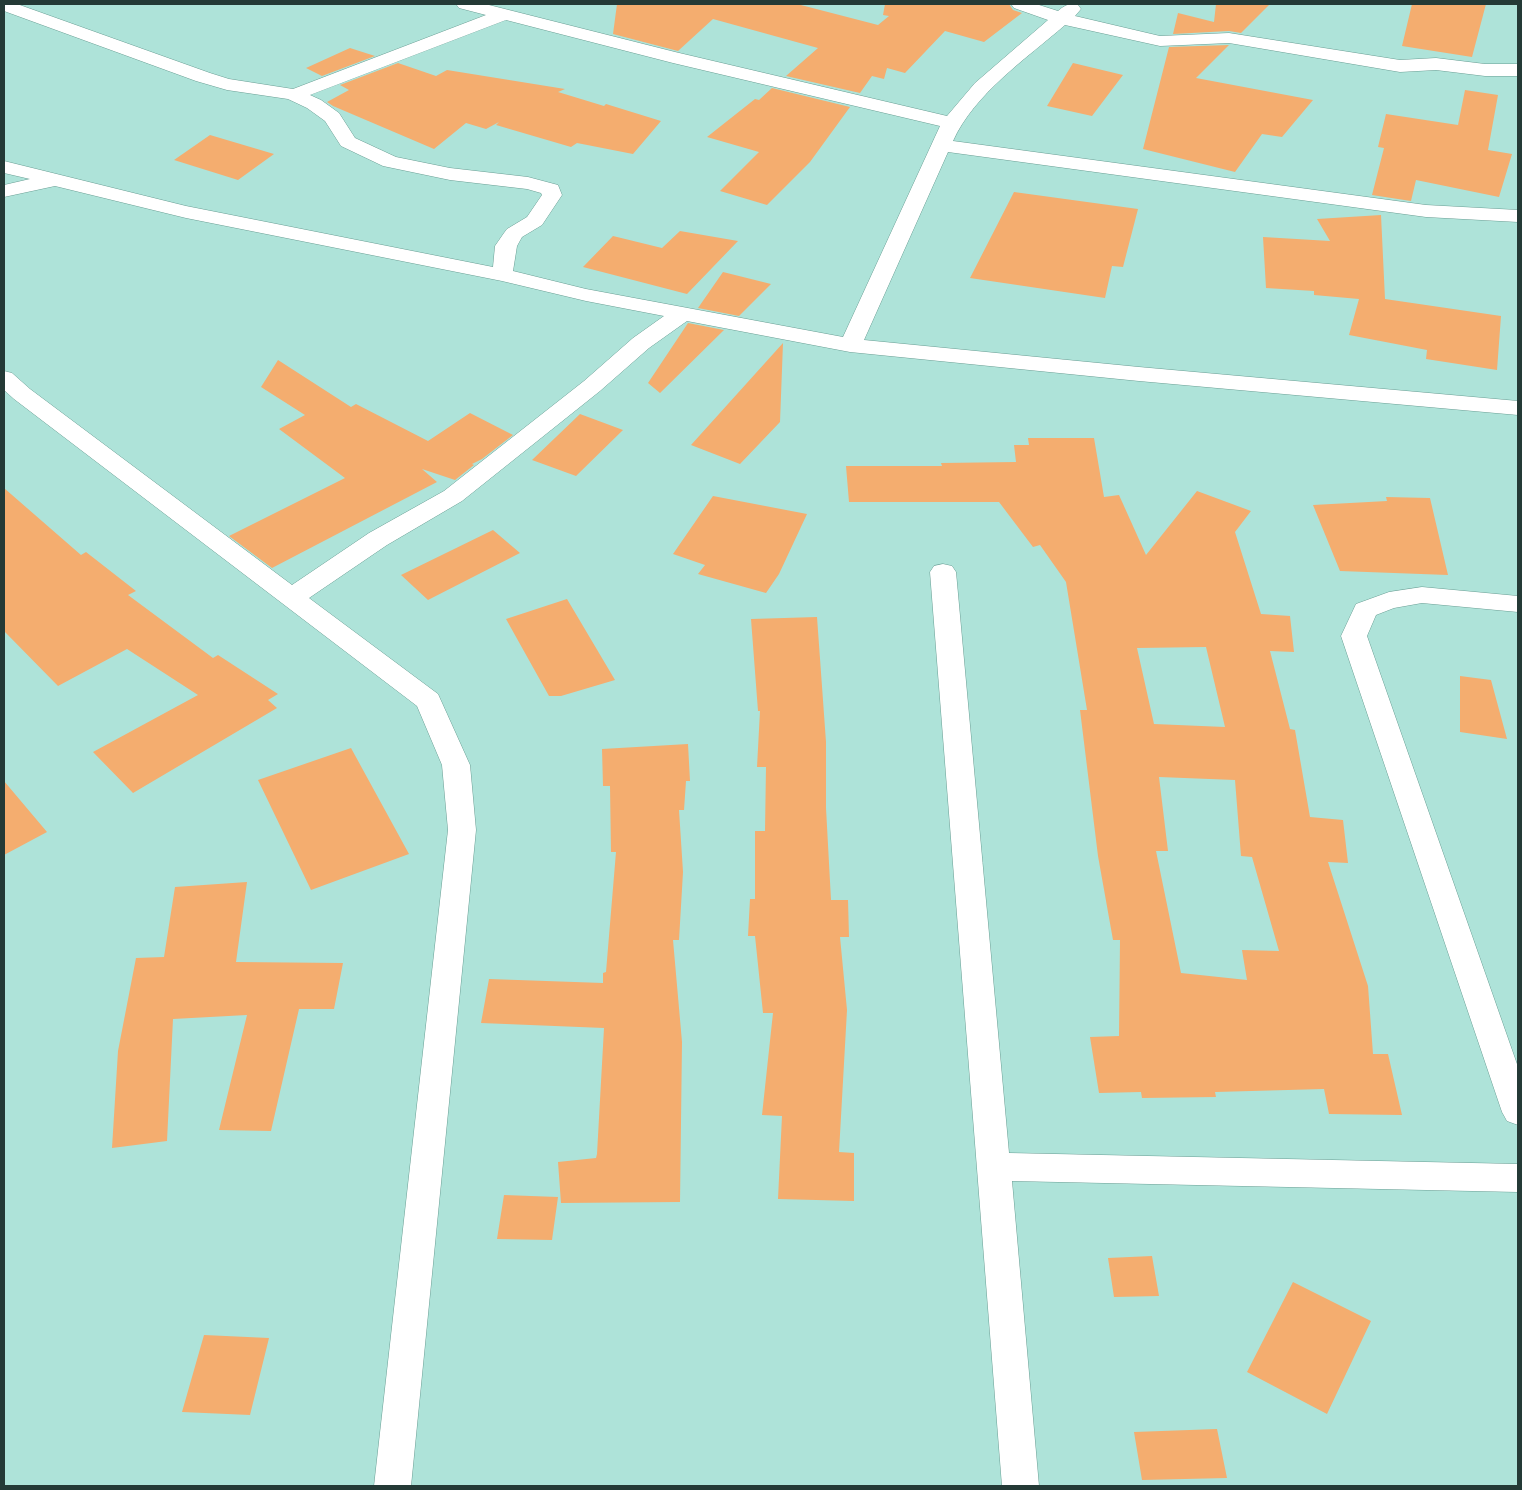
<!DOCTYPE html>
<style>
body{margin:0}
#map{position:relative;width:1522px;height:1490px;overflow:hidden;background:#aee3d9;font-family:"Fira Sans Condensed",sans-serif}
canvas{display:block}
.frame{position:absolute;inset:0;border:5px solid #243a36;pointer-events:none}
</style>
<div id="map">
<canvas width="1522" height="1490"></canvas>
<div class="frame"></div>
</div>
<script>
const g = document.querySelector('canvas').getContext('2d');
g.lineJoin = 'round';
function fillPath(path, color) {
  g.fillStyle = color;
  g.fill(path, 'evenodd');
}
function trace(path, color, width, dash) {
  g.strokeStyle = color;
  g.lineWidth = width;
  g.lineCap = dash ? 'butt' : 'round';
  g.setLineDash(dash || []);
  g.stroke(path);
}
fillPath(new Path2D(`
 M617 4H797L878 25 889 16 883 15 885 4H1009L1013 10 1022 13 984 42 945 31 905 73 887 68 884 79 872 76 860 93 786 76 818 48 713 19 678 51 613 34Z
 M1216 4H1270L1241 33 1229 31 1173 34 1178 13 1214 22Z
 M1412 4H1486L1472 57 1402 46Z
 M1229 45 1196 78 1313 100 1282 137 1262 134 1235 172 1143 149 1169 47Z
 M350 48 375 56 322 76 306 68Z
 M398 63 436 76 447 70 565 89 558 92 604 106 606 104 661 121 633 154 577 143 571 147 496 125 499 122 486 129 466 123 434 149 333 106 327 102 349 90 340 85Z
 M1073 63 1123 75 1092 116 1047 106Z
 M772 88 850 107 810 162 767 205 720 191 759 152 707 137 755 99 759 100Z
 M1465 90 1498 95 1488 150 1512 154 1499 197 1416 180 1411 201 1372 195 1384 148 1378 147 1386 114 1458 125Z
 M210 135 274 154 238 180 174 160Z
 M1014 192 1138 209 1123 267 1112 266 1105 298 970 278Z
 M1381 215 1385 299 1501 316 1497 370 1426 359 1427 350 1349 335 1359 299 1314 295V291L1266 288 1263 237 1330 241 1317 219Z
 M680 231 738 241 687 294 583 267 613 236 662 248Z
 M723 272 771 284 739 316 698 308Z
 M688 323 724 330 660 393 648 383Z
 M783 343 780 422 740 464 691 445Z
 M278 360 351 407 356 404 428 441 470 413 513 435 482 459 472 464 474 465 455 480 422 469 437 482 272 568 229 536 345 478 279 429 305 415 261 387Z
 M580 414 623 430 576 476 532 460Z
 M1028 438H1094L1104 497 1119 495 1146 555 1197 491 1251 511 1235 532 1261 614 1290 616 1294 652 1270 651 1290 729 1295 730 1310 817 1343 820 1348 863 1328 862 1368 986 1373 1054H1388L1402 1115 1329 1114 1324 1089 1215 1092 1216 1097 1142 1098 1141 1092 1099 1093 1090 1037 1119 1036 1120 940H1113L1098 856 1080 710H1087L1066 582 1040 545 1033 547 999 502H849L846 466H942L941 463 1016 462 1014 445H1029ZM1206 647 1225 727 1154 724 1137 648ZM1159 777 1235 780 1241 856 1252 857 1279 951 1242 950 1247 980 1181 973 1156 851H1168Z
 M4 488 81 555 86 552 136 591 128 595 213 658 218 655 278 694 268 700 277 708 133 793 93 752 198 695 127 649 58 686 4 631Z
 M713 496 807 514 779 574 766 593 698 574 705 565 673 554Z
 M1386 497 1430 498 1448 575 1340 571 1313 505 1387 501Z
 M493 530 520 553 428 600 401 575Z
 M567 599 615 680 561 696H549L506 619Z
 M817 617 826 742V808L831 900H848L849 937H840L847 1010 839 1152 854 1153V1201L778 1199 782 1116 762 1115 773 1013H763L755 936H748L750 899H755V831H765L766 767H757L760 711H758L751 619Z
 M1460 676 1491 680 1507 739 1460 732Z
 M688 744 690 781H686L684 810H679L683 872 679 940H673L682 1042 680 1202 561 1203 558 1162 596 1158 597 1154 604 1028 481 1023 489 979 603 983V973L606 972 616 852H611L610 786H603L602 749Z
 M351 748 409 854 311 890 258 780Z
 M4 781 47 832 4 855Z
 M247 882 236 962 343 963 334 1009H299L271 1131 219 1130 247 1015 173 1019 167 1141 112 1148 118 1051 136 958 164 957 175 887Z
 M504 1195 558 1197 552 1240 497 1239Z
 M1152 1256 1159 1296 1114 1297 1108 1258Z
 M1293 1282 1371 1321 1327 1414 1247 1372Z
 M204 1335 269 1338 250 1415 182 1412Z
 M1217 1429 1227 1478 1142 1480 1134 1432Z`), '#f4ad6f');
const street = new Path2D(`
 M4 4H17L210 73 229 79 293 89 486 15 459 8 456 4H485L675 52 947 116 975 83 1048 20 1014 8 1011 4H1036L1058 11C1065 5 1069 3 1078 5L1081 9 1075 16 1160 36 1229 33 1400 60 1436 58 1485 64H1518V76H1485L1436 70 1400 72 1229 43 1160 46 1065 25C1027 58 974 94 953 141L1426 205 1518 210V222L1426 217 948 152 864 340 1139 367 1518 401V415L1139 381 850 352 687 321 649 348 600 391 462 501 387 545 309 598 438 694 470 765 476 830 411 1486H374L448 830 442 765 417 706 14 399 4 390V371L12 373 30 389 292 585 369 533 444 491 584 381 633 338 664 316 586 301 502 281 186 218 55 186 4 197V185L30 179 4 173V161L186 206 493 267 495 246 504 233 507 229 527 217 542 195 541 193 527 189 450 180 383 166 341 146 325 121 307 108 288 99 227 90 196 81 4 11ZM506 20 673 63 940 126 843 337 586 289 513 271 517 246 522 237 542 225 562 195 558 185 528 177 450 168 396 157 355 138 339 113 321 100 310 95Z
 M943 564 952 566 956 572 1009 1153 1518 1164V1192L1012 1181 1039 1486H1002L930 572 934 566Z
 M1422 587 1518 596V612L1422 603 1394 608 1376 615 1367 636 1518 1067V1125L1507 1121 1502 1112 1341 636 1356 604 1389 592Z`);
trace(street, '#6a9e94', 1);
fillPath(street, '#fff');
</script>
